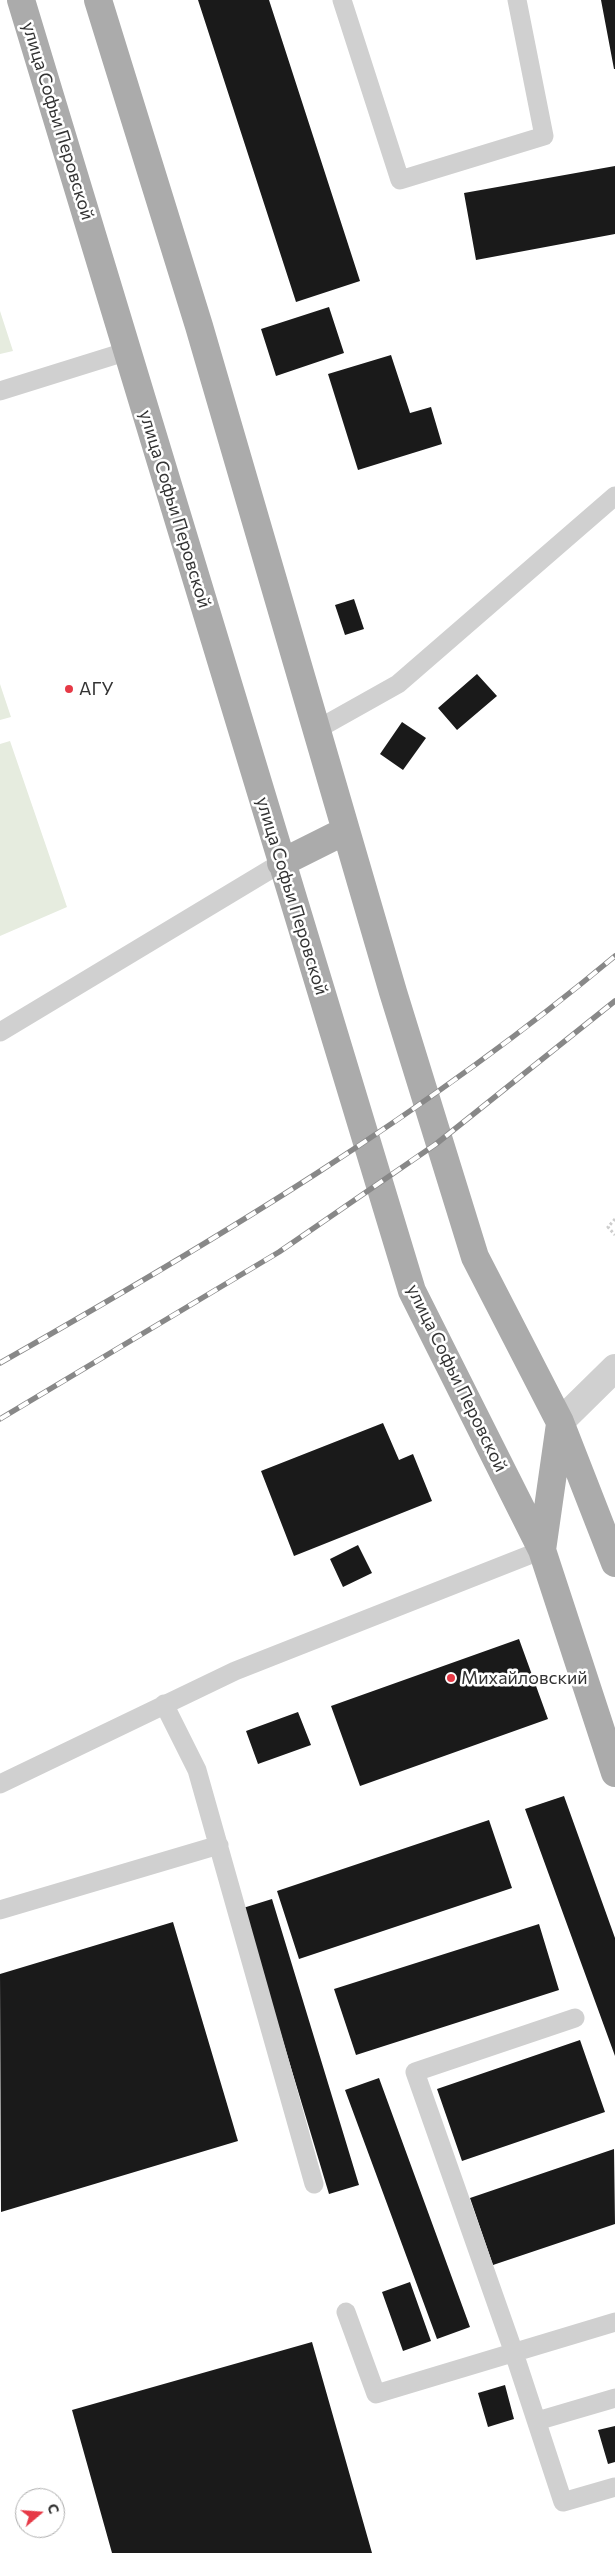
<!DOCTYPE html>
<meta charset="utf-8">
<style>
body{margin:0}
#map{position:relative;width:615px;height:2553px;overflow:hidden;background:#fff;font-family:Commissioner,sans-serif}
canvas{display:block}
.north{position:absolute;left:15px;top:2488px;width:50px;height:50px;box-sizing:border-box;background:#fff;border:1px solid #adadad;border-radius:50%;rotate:72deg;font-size:14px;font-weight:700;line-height:20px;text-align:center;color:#333}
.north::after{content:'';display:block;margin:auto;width:18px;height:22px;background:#e63946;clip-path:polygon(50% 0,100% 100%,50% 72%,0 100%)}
</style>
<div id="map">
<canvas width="615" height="2553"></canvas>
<div class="north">С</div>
</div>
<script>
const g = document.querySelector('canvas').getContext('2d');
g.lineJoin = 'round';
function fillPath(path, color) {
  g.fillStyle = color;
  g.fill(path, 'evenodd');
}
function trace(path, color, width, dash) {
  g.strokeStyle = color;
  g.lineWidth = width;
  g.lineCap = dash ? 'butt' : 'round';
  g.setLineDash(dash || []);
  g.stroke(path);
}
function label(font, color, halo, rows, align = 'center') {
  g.font = font + ' Commissioner,sans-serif';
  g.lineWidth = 5;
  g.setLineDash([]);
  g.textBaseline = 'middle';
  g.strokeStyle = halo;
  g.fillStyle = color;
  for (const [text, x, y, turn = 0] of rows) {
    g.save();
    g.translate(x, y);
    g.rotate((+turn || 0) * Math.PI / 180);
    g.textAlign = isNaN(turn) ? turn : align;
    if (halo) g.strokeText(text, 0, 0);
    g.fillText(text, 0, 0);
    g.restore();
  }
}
fillPath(new Path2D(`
 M0 311 13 351 0 354Z
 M0 684 11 717 0 720Z
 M10 741 67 907 0 936V744Z`), '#e6ecdf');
fillPath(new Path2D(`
 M198 0H269L360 281 296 302Z
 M601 0H615V69H614Z
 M615 166V234L476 260 464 193Z
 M329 307 344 353 276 376 261 329Z
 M391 355 410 413 431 407 442 444 358 470 328 374Z
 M354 599 364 629 345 635 335 605Z
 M477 674 497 696 457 730 438 708Z
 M402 722 426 738 403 770 380 754Z
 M383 1423 399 1460 413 1454 432 1501 294 1556 261 1471Z
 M358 1545 372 1573 343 1587 330 1559Z
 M519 1639 548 1719 360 1786 331 1706Z
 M298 1712 311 1745 258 1764 246 1731Z
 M564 1796 615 1938V2056L525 1809Z
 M489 1820 512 1888 299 1959 277 1891Z
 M272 1899 359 2185 329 2194 243 1908Z
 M173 1922 238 2141 1 2212 0 1974Z
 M539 1924 559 1990 356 2055 334 1989Z
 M580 2040 605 2112 462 2161 437 2089Z
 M379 2078 470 2327 437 2339 345 2090Z
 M614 2149 615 2224 493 2265 470 2198Z
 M410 2282 431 2341 403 2351 382 2292Z
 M312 2342 372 2553H112L72 2410Z
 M505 2385 514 2419 488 2427 478 2393Z
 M615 2426V2462L608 2464 598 2430Z`), '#1a1a1a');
trace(new Path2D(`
 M615 1219 608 1227 615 1235`), '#cdcdcd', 3, [2.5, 2.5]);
trace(new Path2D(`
 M342 0 400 180 544 136 517 0
 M0 391 128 351
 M316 730 398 684 615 496
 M0 1032 281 863
 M164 1704 197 1770 314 2184
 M0 1784 235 1671 542 1550
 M0 1910 219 1845
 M575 2018 415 2072 514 2353 563 2502 615 2487
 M346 2312 376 2394 615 2322
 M537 2421 615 2398`), '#d0d0d0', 19);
trace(new Path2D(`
 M560 1422 615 1368`), '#d0d0d0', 28);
trace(new Path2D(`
 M21 0 412 1291 542 1550 615 1773
 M98 0 199 326 393 992 475 1257 560 1422 615 1563
 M281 863 345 831
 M542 1550 560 1424`), '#ababab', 28);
const rail = new Path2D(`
 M0 1363C213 1242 426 1114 615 956
 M0 1419 279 1252 436 1144 615 1001`);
trace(rail, '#888', 5.5);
trace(rail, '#fff', 4, [11]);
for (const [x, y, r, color] of [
 [69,689,5,"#e63946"],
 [451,1678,5,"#e63946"]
]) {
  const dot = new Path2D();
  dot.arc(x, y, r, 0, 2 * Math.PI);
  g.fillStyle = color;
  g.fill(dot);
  trace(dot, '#fff', 2);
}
label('18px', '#333', '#fff', [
 ["улица Софьи Перовской",58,121,73],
 ["улица Софьи Перовской",175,509,73],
 ["улица Софьи Перовской",292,896,73],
 ["улица Софьи Перовской",457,1378,64]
]);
label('18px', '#333', '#fff', [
 ["АГУ",79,689],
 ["Михайловский",461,1678]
], 'left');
</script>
